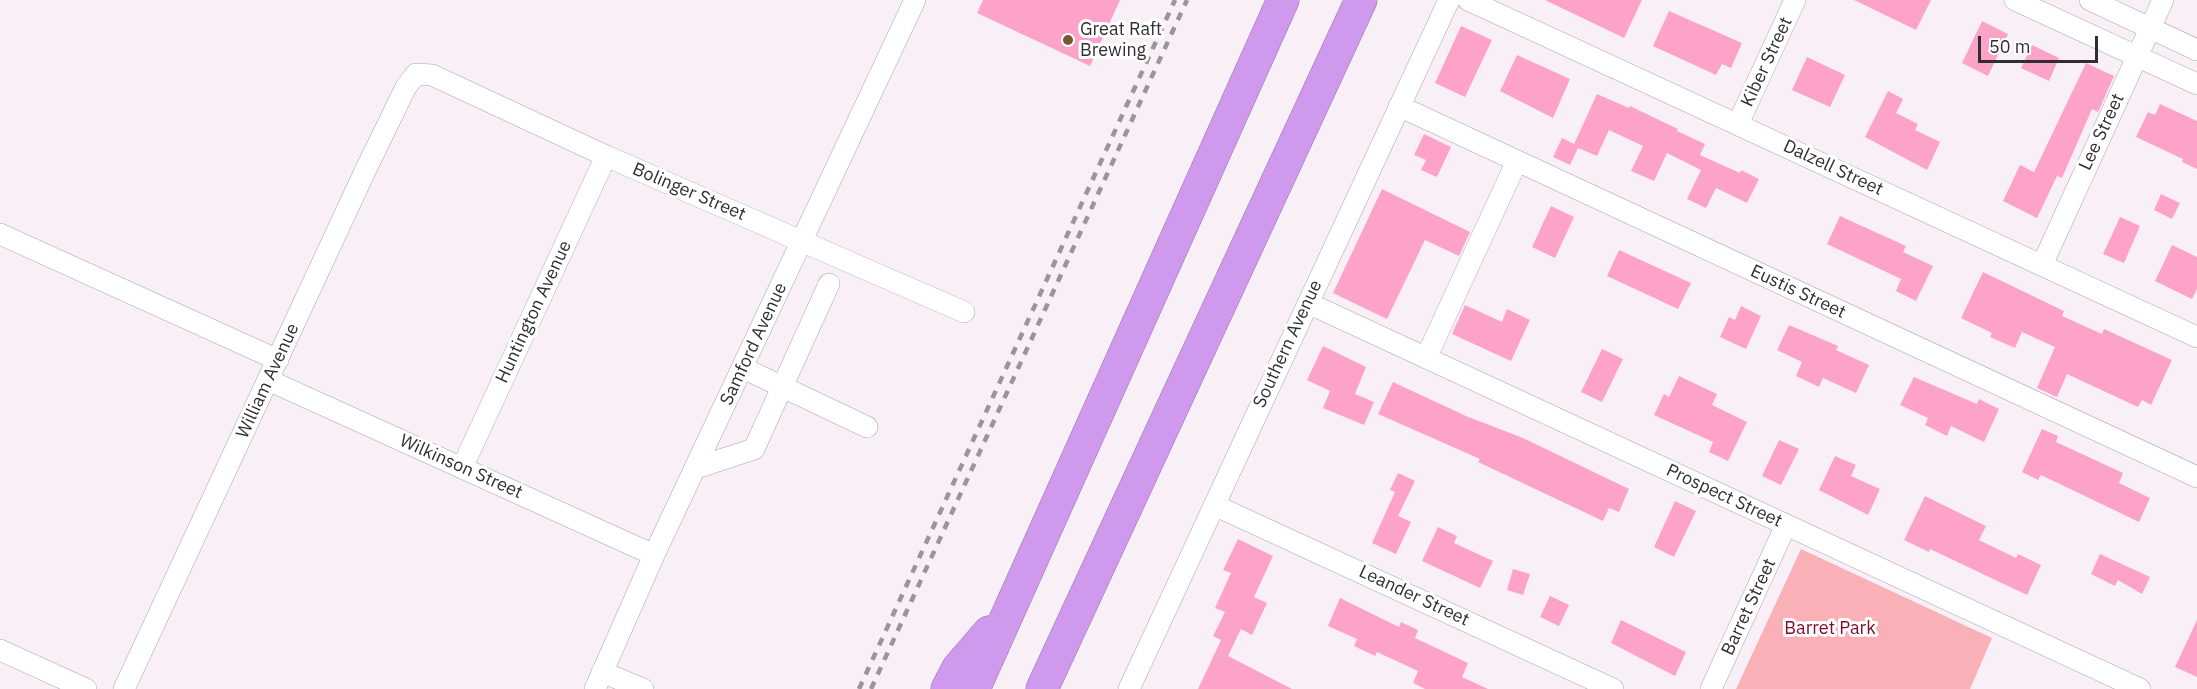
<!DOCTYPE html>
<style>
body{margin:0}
#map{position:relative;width:2197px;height:689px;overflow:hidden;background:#f9eff7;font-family:"IBM Plex Sans",sans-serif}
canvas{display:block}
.scale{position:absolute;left:1978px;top:36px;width:120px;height:27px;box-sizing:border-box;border:3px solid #312e31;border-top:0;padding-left:8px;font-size:18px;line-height:21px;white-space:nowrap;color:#312e31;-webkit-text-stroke:4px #fff;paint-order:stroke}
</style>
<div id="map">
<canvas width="2197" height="689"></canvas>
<div class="scale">50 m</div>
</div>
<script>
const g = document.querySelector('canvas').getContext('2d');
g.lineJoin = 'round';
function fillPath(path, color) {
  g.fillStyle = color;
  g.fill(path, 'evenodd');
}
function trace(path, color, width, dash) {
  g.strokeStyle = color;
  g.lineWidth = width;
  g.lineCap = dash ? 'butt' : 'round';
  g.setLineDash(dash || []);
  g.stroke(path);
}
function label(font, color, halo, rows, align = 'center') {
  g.font = font + ' "IBM Plex Sans",sans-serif';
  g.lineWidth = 6;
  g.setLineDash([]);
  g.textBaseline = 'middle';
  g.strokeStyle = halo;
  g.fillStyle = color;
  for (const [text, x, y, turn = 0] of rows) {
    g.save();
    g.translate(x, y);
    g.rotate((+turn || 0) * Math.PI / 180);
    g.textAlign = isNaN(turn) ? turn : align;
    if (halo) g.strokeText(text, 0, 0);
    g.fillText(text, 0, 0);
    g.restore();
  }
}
fillPath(new Path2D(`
 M1801 549 1992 638 1970 689H1736Z`), '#fab0b7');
fillPath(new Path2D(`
 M983 0H1120L1090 66 977 13Z
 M1545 0H1642L1624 38Z
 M1854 0H1931L1916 30Z
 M1669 11 1742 43 1731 68 1722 64 1716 75 1653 46Z
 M1982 21 2008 34 1988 76 1962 63Z
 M1461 26 1492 40 1465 97 1435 83Z
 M2032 45 2059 58 2049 81 2021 68Z
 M1517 55 1570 79 1553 118 1500 91Z
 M1807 57 1845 75 1830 107 1792 90Z
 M2086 63 2114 76 2098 112 2092 109 2062 178 2057 176 2037 218 2003 201 2020 165 2034 172Z
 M1888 91 1903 99 1896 113 1918 124 1915 130 1940 142 1927 170 1865 137Z
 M1597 94 1629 108 1630 106 1678 129 1677 131 1705 144 1700 155 1740 173 1741 170 1759 179 1747 203 1716 188 1706 208 1687 199 1701 170 1667 153 1654 181 1631 171 1643 146 1609 130 1597 156 1578 148 1570 165 1553 157 1562 138 1574 144Z
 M2160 104 2197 121V169L2182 162 2183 159 2136 137 2148 112 2155 115Z
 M1424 134 1451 147 1437 177 1421 170 1426 160 1414 155Z
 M1382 189 1470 232 1459 256 1425 240 1387 319 1333 293Z
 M2161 194 2180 203 2172 219 2154 210Z
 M1551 206 1574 217 1555 258 1532 247Z
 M1840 216 1906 246 1903 252 1933 266 1916 301 1896 291 1901 279 1827 244Z
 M2120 217 2140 226 2124 263 2103 254Z
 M2172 245 2197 257V289L2192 299 2155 281Z
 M1619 250 1691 283 1678 309 1607 276Z
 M1983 272 2064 311 2062 316 2102 334 2104 329 2172 360 2151 405 2142 400 2138 407 2067 374 2057 397 2037 388 2055 347 2022 332 2015 348 1990 337 1992 333 1961 318Z
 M1465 305 1502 322 1507 309 1530 320 1511 361 1452 334Z
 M1741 306 1761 316 1746 349 1720 337 1729 317 1735 320Z
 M1789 325 1838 346 1836 350 1869 365 1856 393 1823 378 1819 387 1796 376 1802 362 1777 350Z
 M1323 346 1366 367 1355 394 1374 402 1364 425 1323 408 1330 391 1307 380Z
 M1602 349 1623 359 1602 402 1581 392Z
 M1679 376 1717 394 1712 405 1747 422 1728 461 1709 452 1713 442 1654 415 1664 394 1669 397Z
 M1914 377 1977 404 1979 399 1999 409 1984 442 1951 426 1947 436 1925 425 1928 418 1900 405Z
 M1393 382 1466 416 1523 438 1629 489 1619 512 1609 508 1603 521 1478 462 1480 459 1378 414Z
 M2042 429 2058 436 2056 442 2123 473 2119 483 2150 498 2139 522 2041 475 2038 480 2022 472Z
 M1779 440 1799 449 1781 485 1762 476Z
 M1835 456 1856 465 1851 476 1880 489 1868 515 1819 490Z
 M1398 473 1415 481 1398 516 1411 522 1396 554 1372 543 1395 492 1390 490Z
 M1925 496 1986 526 1979 540 2016 558 2018 554 2041 565 2027 595 1930 549 1929 552 1904 540Z
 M1675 501 1696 511 1674 557 1654 547Z
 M1438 527 1457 536 1454 543 1493 561 1480 588 1422 561Z
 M1238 539 1273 556 1254 597 1267 603 1252 635 1241 629 1228 656 1292 689H1198L1221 640 1213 636 1225 612 1215 608 1231 573 1223 570Z
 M2100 554 2150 577 2142 594 2118 580 2115 586 2091 574Z
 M1513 569 1530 574 1523 595 1507 590Z
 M1550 596 1569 605 1559 626 1540 617Z
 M1340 598 1399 627 1401 622 1418 630 1415 638 1468 663 1462 677 1488 689H1425L1413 683 1418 671 1377 652 1375 656 1354 646 1357 639 1328 626Z
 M1621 620 1686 652 1675 676 1611 643Z
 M2197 620V677L2175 667Z`), '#fda3c9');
const minor = new Path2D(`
 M1468 0 2197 337
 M2015 0 2197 84
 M2090 0 2197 50
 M1399 106 2197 477
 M1738 124 1795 0
 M0 234 278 360
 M2042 265 2163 0
 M1308 303 2140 689
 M1426 358 1517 161
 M743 368 867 427
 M268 380 654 555
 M462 468 606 156
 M696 468 754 449 829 284
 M1214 505 1613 689
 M0 650 86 689
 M602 672 643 689
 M124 689 366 169 406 87 416 74 432 75 606 156 964 312
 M595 689 654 555 915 0
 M1129 689 1449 0
 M1711 689 1786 525`);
const highway = new Path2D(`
 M947 689 958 668 989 632
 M974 689 1283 0
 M1042 689 1361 0`);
trace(minor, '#ada4ab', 22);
trace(highway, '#9874ab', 33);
trace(minor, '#fff', 21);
trace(highway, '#cf99ed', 32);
trace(new Path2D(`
 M859 689 1175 0
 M871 689 1187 0`), '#9b949a', 4.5, [8, 8]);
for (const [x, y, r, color] of [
 [1068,40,6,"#77582d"]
]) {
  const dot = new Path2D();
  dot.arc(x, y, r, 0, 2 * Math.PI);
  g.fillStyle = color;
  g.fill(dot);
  trace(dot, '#fff', 2);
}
label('18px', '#312e31', '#fff', [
 ["Great Raft",1080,30],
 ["Brewing",1080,51]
], 'left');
label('18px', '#312e31', '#fff', [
 ["Kiber Street",1767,62,-65],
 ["Lee Street",2102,132,-65],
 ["Dalzell Street",1833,168,25],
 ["Bolinger Street",689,192,23],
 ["Eustis Street",1798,292,25],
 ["Huntington Avenue",534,312,-65],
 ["Samford Avenue",754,344,-65],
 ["Southern Avenue",1288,344,-65],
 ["William Avenue",268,381,-65],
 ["Wilkinson Street",461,467,24],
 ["Prospect Street",1724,496,25],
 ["Leander Street",1414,596,25],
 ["Barret Street",1749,607,-65]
]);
label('18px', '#810e2f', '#fff', [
 ["Barret Park",1830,629]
]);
</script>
